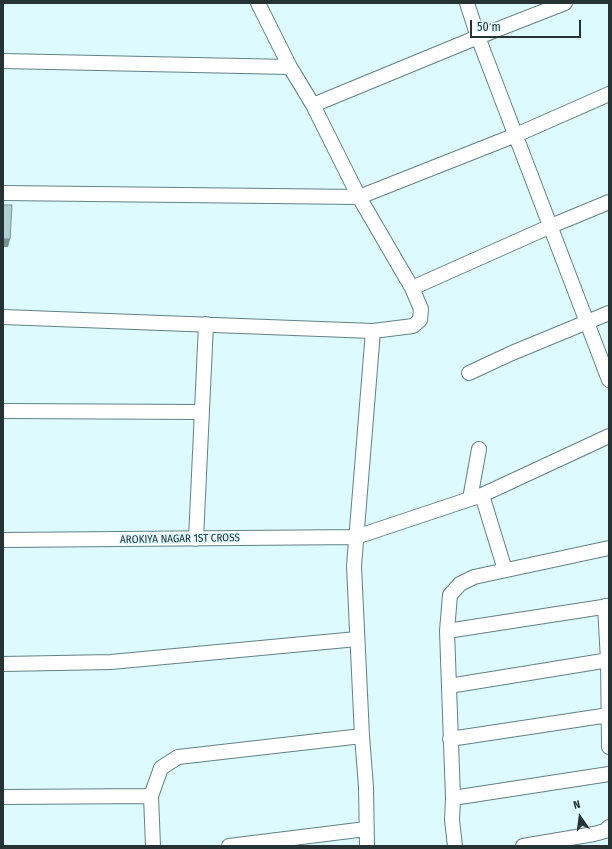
<!DOCTYPE html>
<style>
body{margin:0}
#map{position:relative;width:612px;height:849px;overflow:hidden;background:#ddfafe;font-family:"Fira Sans Condensed",sans-serif}
canvas{display:block}
.frame{position:absolute;inset:0;border:4px solid #253335;pointer-events:none}
.north{position:absolute;left:560px;top:797px;width:40px;height:40px;-webkit-text-stroke:3px #ddfafe;paint-order:stroke;rotate:346deg;font-size:11px;font-weight:700;line-height:16px;text-align:center;color:#253335}
.north::after{content:'';display:block;margin:auto;width:14px;height:18px;background:#253335;clip-path:polygon(50% 0,100% 100%,50% 72%,0 100%)}
.scale{position:absolute;left:470px;top:20px;width:111px;height:18px;box-sizing:border-box;border:2px solid #253335;border-top:0;padding-left:5px;font-size:12px;line-height:14px;white-space:nowrap;color:#253335;-webkit-text-stroke:3px #ddfafe;paint-order:stroke}
</style>
<div id="map">
<canvas width="612" height="849"></canvas>
<div class="frame"></div>
<div class="north">N</div>
<div class="scale">50 m</div>
</div>
<script>
const g = document.querySelector('canvas').getContext('2d');
g.lineJoin = 'round';
function trace(path, color, width, dash) {
  g.strokeStyle = color;
  g.lineWidth = width;
  g.lineCap = dash ? 'butt' : 'round';
  g.setLineDash(dash || []);
  g.stroke(path);
}
function fillPath(path, color) {
  g.fillStyle = color;
  g.fill(path, 'evenodd');
}
function label(font, color, halo, rows, align = 'center') {
  g.font = font + ' "Fira Sans Condensed",sans-serif';
  g.lineWidth = 3;
  g.setLineDash([]);
  g.textBaseline = 'middle';
  g.strokeStyle = halo;
  g.fillStyle = color;
  for (const [text, x, y, turn = 0] of rows) {
    g.save();
    g.translate(x, y);
    g.rotate((+turn || 0) * Math.PI / 180);
    g.textAlign = isNaN(turn) ? turn : align;
    if (halo) g.strokeText(text, 0, 0);
    g.fillText(text, 0, 0);
    g.restore();
  }
}
const minor = new Path2D(`
 M467 3 478 37 609 380
 M3 61 290 67
 M313 105 478 37 565 3
 M3 193 359 197 516 135 609 94
 M412 288 551 226 609 202
 M3 317 373 331 413 326 420 320 421 309 412 288 359 197 313 105 290 67 258 3
 M469 373 512 353 609 313
 M3 411 202 412
 M482 495 505 570
 M470 499 479 449
 M196 539 206 324
 M3 540 356 537 482 495 609 436
 M605 606 608 660 609 747
 M447 631 609 606
 M3 664 111 662 357 639
 M449 686 609 660
 M450 739 609 715
 M3 797 151 796
 M453 798 447 631 450 595 460 584 474 577 609 548
 M153 846 151 796 161 768 178 757 362 736
 M229 846 366 829
 M367 846 366 787 362 736 354 566 373 331
 M455 846 452 820 453 798 609 774
 M523 846 594 834 605 831 609 827`);
trace(minor, '#618286', 16);
trace(minor, '#fff', 14);
fillPath(new Path2D(`
 M3 239H10L8 247H3Z`), '#799295');
const building = new Path2D(`
 M3 205H12L10 239H3Z`);
fillPath(building, '#add1d5');
trace(building, '#799295', 1);
label('11px', '#253335', '#ddfafe', [
 ["AROKIYA NAGAR 1ST CROSS",180,539,-1]
]);
</script>
